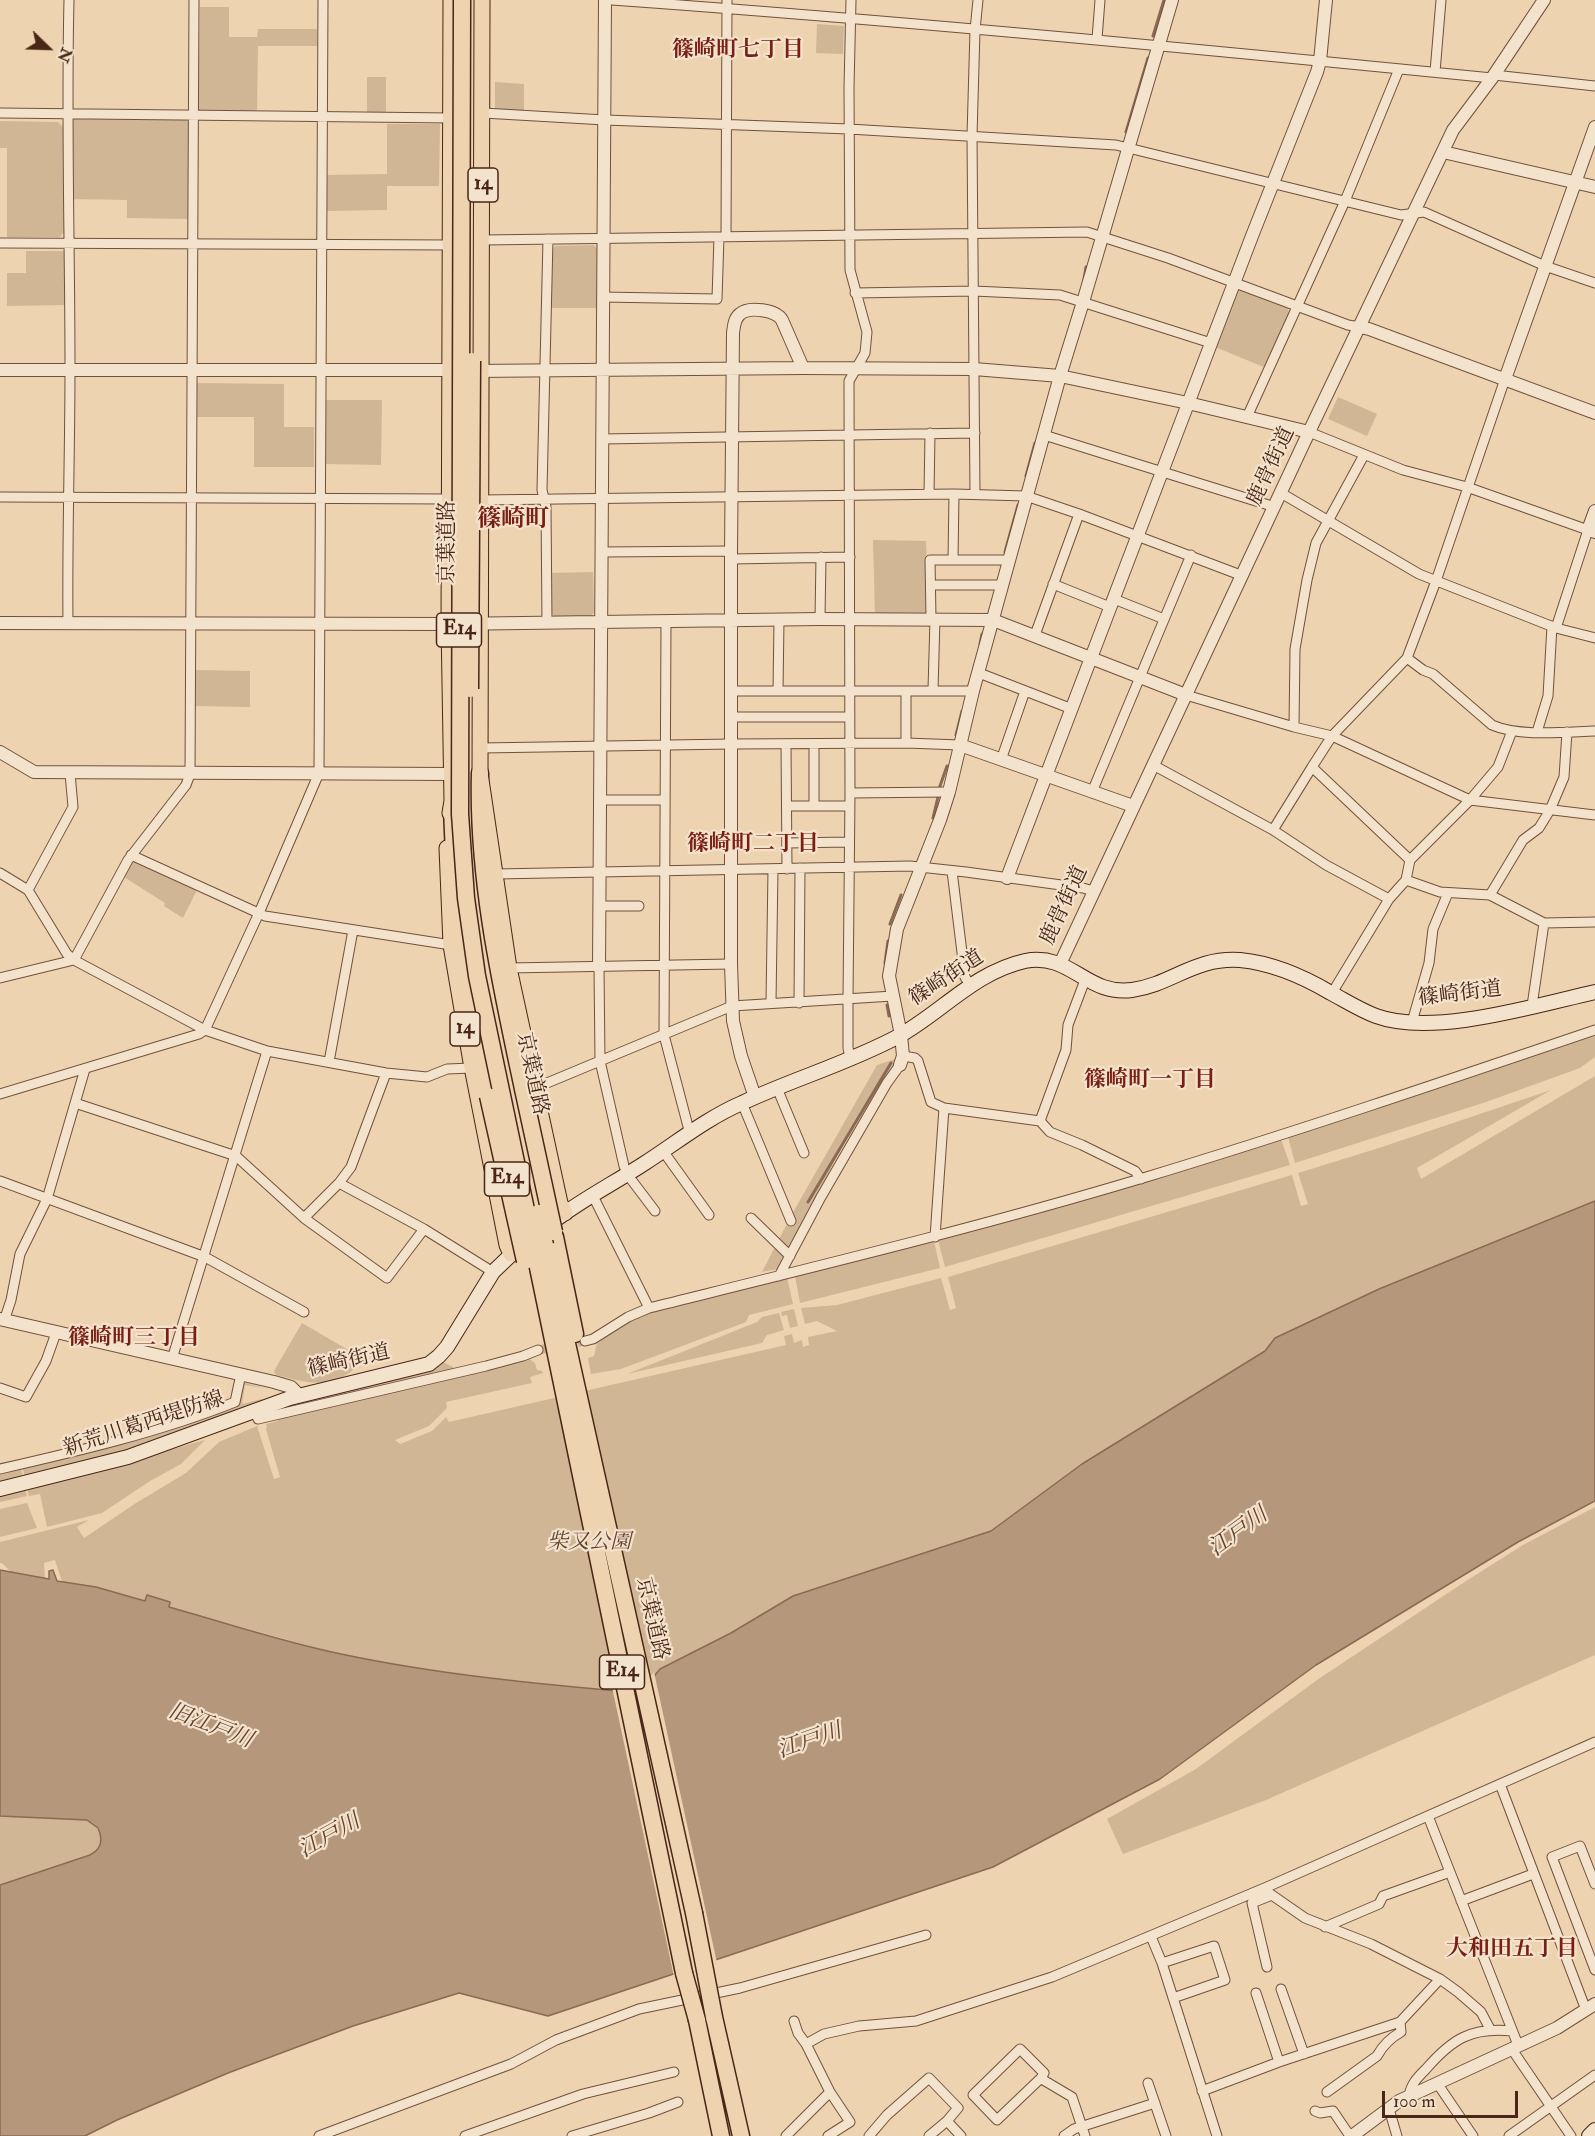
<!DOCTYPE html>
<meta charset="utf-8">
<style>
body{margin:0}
#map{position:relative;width:1595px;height:2136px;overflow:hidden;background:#edd3b0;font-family:"IM FELL Double Pica",serif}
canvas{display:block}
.north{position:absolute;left:18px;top:18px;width:60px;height:60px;-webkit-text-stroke:4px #f3e2cc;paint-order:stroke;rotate:113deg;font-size:16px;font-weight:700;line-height:24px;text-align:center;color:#492616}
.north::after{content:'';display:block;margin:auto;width:21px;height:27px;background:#492616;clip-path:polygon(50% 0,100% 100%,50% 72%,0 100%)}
.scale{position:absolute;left:1382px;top:2091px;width:136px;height:27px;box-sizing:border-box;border:3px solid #492616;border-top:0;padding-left:8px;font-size:18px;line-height:21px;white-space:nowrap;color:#492616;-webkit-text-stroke:4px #f3e2cc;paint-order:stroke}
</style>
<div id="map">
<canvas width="1595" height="2136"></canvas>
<div class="north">N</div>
<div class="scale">100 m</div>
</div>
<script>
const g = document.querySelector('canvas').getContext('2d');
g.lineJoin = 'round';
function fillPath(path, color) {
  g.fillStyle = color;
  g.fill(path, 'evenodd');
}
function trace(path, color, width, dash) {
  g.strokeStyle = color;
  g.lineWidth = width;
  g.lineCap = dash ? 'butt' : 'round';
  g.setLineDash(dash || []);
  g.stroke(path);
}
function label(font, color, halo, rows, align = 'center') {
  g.font = font + ' "IM FELL Double Pica","Noto Serif JP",serif';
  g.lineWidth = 4.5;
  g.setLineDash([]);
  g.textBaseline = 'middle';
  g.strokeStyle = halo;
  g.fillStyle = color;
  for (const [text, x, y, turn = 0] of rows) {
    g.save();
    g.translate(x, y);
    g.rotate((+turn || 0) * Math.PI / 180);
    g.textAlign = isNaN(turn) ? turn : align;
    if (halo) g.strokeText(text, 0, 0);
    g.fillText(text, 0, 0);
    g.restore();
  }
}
fillPath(new Path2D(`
 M200 7H229V37H257L258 29H317V46H258L257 112H201L198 109Z
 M817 24 844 26 843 54 816 53Z
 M367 77H386V113H367Z
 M495 82 524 84V111L495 110Z
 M71 118 190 120 189 219 127 218V200L71 199Z
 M0 121 58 122 63 127 64 232 60 237H7V148H0Z
 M387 124H440L439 186H387V210L327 211V175L387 174Z
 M594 245 597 248V308H551L553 249 555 246Z
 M26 251H64L65 305 7 306V273H26Z
 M1240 289 1288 308 1290 317 1266 368 1215 347 1236 292Z
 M197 383 284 384V427H314V467H254V417H197Z
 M1338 397 1377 414 1367 436 1328 419Z
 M326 400H382L381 465 326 464Z
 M873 540 926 541 929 616 875 617Z
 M593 572 594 612 591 616H554L551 613V573Z
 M196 670 250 671V707L195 706Z
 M132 861 197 890 183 918 164 906 165 903 124 877Z
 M1595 1034V1057L1580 1068 1486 1102 1295 1163 1288 1137 1424 1093Z
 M898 1058 851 1130 778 1269 762 1272 792 1214 877 1065Z
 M1595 1076V1201L1379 1289 1275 1338 1265 1351 1082 1464 991 1531 793 1596 640 1693 500 1679 405 1666 339 1654 168 1607 170 1602 147 1596 145 1601 96 1587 62 1582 55 1560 44 1563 45 1579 11 1572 2 1563H0V1542L89 1520 77 1527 84 1538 136 1503 186 1473 219 1442 257 1426 274 1479 280 1477 266 1429 267 1428 266 1424 278 1421 277 1417 528 1358 535 1363 537 1370 542 1371 543 1373 530 1377 532 1383 446 1402 447 1408 429 1426 395 1440 400 1444 432 1431 446 1417 449 1422 786 1345 784 1336 792 1334 794 1343 802 1340 803 1347 809 1345 808 1337 837 1331 817 1321 805 1324 801 1308 837 1305 941 1278 950 1310 956 1308 948 1277 1292 1175 1301 1206 1308 1204 1298 1173 1379 1148 1551 1090 1417 1168 1421 1179Z
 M1281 1139 1290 1165 945 1267 938 1240Z
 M934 1241 940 1268 800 1303 795 1276Z
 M787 1277 793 1304 749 1315 746 1322 621 1369 591 1374 588 1358 594 1356 597 1343 611 1328 655 1310Z
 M794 1309 798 1326 790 1328 787 1315 782 1316 781 1312Z
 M779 1313 784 1330 767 1335 762 1343 627 1374 757 1322 762 1317Z
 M302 1323 357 1355 352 1364 357 1367C331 1390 307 1383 276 1375L274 1371Z
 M443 1362 453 1367 454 1369 272 1412 276 1407 431 1369Z
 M242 1382 264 1388 245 1385 242 1404 262 1399 264 1401 146 1445 25 1478 22 1466 237 1404Z
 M205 1440 181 1464 150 1481 102 1513 47 1527 40 1494 29 1496 27 1488 111 1467Z
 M21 1467 23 1478 0 1484V1471Z
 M25 1488 27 1496 0 1502V1494Z
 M27 1503 37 1528 0 1537V1509Z
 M1595 1507V1655L1266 1800 1123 1854 1107 1819 1196 1769 1317 1680 1466 1581 1523 1545Z
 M0 1816 87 1820C102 1827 107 1845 90 1855L0 1885Z`), '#d1b696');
const water = new Path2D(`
 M1595 1201V1501L1518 1542 1316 1665 1160 1779 993 1867 548 2016 459 1993 353 2026 228 2073 117 2120 85 2136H0V1885L90 1855C102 1849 103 1839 98 1828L87 1820 0 1816V1570L49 1579V1571L53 1570 57 1581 96 1587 145 1601 147 1595 170 1602 169 1607C226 1623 283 1642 341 1654 440 1675 540 1684 640 1693L660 1669 731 1633 793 1596 991 1531 1082 1464 1265 1351 1275 1338 1379 1289Z`);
fillPath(water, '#b5987c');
trace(water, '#8a6a53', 1.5);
fillPath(new Path2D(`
 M654 1672 717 1963 674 1977 612 1687 639 1690Z`), '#edd3b0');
trace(new Path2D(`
 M1153 36 1164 0
 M1126 132 1148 58
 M1084 279 1086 267
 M1026 476 1035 443
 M1005 552 1018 505
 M980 644 982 634
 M956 735 962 711
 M940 786 947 766
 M933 818 938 797
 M890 924 901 895
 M885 963 888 941
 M887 1005 889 1016
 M808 1202 891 1063`), '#8a6a53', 3);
trace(new Path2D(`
 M538 1350 585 1341`), '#ccb091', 9, [9, 4.5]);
const minor = new Path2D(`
 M612 0C906 21 1199 49 1492 78
 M1097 39 1100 0
 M1435 72 1441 0
 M1494 75 1595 86
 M0 113 452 118
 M483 113 605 120 849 129 1116 145 1401 215 1424 212 1545 266 1595 283
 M726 237 727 0
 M483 240 1087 232 1168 258 1348 325 1360 327
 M0 243 451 245
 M855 293 974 291 1060 295 1211 343
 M602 297 717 299 719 237
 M1247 417 1345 201 1399 69
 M1309 432 1403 470 1467 487 1588 530 1556 628
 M1044 435 1275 507
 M602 439 975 433
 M1281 493 1419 574 1556 628 1595 638
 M929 494 930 433
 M975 494 972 136 975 30 978 0
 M0 497 449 499
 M480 500 954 494 1026 496 1079 514 1243 576
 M602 552 731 551
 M731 559 850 557
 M953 560 954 494
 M1053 584 1110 607
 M931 585H1002
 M1114 599 1164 619
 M931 618 930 560H1009
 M820 619 821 557
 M666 622 664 1035 690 1134
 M68 623C67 538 70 453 70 368 70 245 66 123 69 0
 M547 623 546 507 542 490 548 239
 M1035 635 1079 514
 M1407 658 1423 670 1433 674 1492 725C1519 737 1565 732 1595 731
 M979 673 1072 709
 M933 690 935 619
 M731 691H973
 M778 691 779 620
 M906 691V743
 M1186 695 1294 727 1332 736 1470 800 1595 815
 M731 717H849
 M1294 727 1295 649 1307 580 1316 543 1364 455
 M1537 732 1548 696 1552 626
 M786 744 787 869
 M481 748 732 744 906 743 960 745
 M1001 760 1025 691
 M1153 765 1273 830 1326 865 1389 899
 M70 773 73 807 28 890 67 954 74 960 205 1030 267 1051 386 1073 427 1077 447 1069 472 1068
 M1092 792 1191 555
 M850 793 949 792
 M600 800H665
 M787 806H849
 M814 806V744
 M1273 830 1312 767
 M787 843 849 842
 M131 855 265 916 451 945
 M1410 860 1470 800 1498 767 1512 731
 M952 871 965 977 970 985
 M0 873 28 890
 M496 874 910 866 966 872 1083 888 1093 891
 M1406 880 1440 892 1490 895 1544 923 1595 922
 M1490 895 1523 840 1539 828 1550 810 1564 777 1567 732
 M599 906H639
 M599 967 600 1061 624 1166 627 1174 655 1211
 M509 968 731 964
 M0 978 74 960 128 860 186 785 190 774 194 0
 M1332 993 1389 899 1406 880 1410 860 1312 767 1332 736 1407 658 1436 581 1505 379
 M771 1003 773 869
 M799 1003 800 868
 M1532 1006 1544 923
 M1412 1022 1429 963 1433 929 1448 893
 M903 1056 915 1058 918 1061 931 1102 944 1108 1040 1121 1050 1132 1082 1145 1135 1171 1141 1179
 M850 1058 848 1048V999L850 793 849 381 865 353 867 332 850 270 849 88 851 0
 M329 1062 353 930
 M535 1088 732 1006 893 996
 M777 1088 804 1153
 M0 1094 199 1034 205 1030 259 913 319 773 323 0
 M75 1103 236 1156 304 1218 387 1278 424 1229
 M742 1103 791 1221
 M1040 1121 1066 1050 1068 1025 1085 980
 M663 1151 709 1215
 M0 1181 205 1257 304 1312
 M339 1183 424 1229 493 1272
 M593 1196 649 1308
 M304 1218 339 1183 351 1167 386 1073
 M751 1218 790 1256
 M935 1237 944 1108
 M779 1276 821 1197 887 1083 900 1065
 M4 1321 11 1300 20 1254 47 1199 85 1069
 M585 1341 593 1339 628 1317 649 1308C814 1267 980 1227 1143 1178 1295 1132 1445 1081 1595 1030
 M172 1359 267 1051
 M0 1388 26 1397 46 1361 56 1333
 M254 1410 258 1419 486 1366 523 1356 538 1350
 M0 1469C79 1451 160 1432 235 1402L241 1374
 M1500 1784 1586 2010
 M1428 1816 1518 2045
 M1595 1884 1580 1846 1552 1857 1595 1970
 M1267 1887 1269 1893 1305 1918 1371 1944 1440 1979 1458 1992 1481 2012 1490 2029
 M1461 1901 1533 1874
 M1325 1927 1379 1904 1383 1896 1450 1872
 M1152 1939 1162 1963 1217 2136
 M1162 1963 1214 1946 1225 1980 1173 1998
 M1267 1967 1252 1903 1272 1895
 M1281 1989 1304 2054
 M1256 1993 1279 2062
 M794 2021 798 2033 806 2044
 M1511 2048 1571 2136
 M1041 2078 997 2120 973 2095 1020 2049 1044 2073 1041 2078 1045 2081 1072 2097 1085 2136
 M1148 2083 1166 2136
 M1437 2083 1473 2136
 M1202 2091 1279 2062 1400 2022 1440 1979
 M1327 2092 1377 2056C1383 2045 1390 2038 1401 2032L1400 2022
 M1409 2096C1411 2084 1417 2078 1426 2069 1452 2039 1471 2027 1512 2031
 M1389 2109 1397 2136
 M1315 2111 1320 2113 1333 2111 1350 2136
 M319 2136 511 2064 556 2040 639 2009 740 1988 926 1935
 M465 2136 583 2094 674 2072
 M572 2136 649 2113 678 2102
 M786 2136 830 2092 806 2044 824 2034 859 2026 916 2021 1052 1977 1267 1887 1595 1742
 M828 2136 850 2122 830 2092
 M869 2136 887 2115 929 2078 958 2108 947 2121
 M929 2136 947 2121 961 2136
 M1064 2136 1074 2129 1155 2103
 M1509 2136 1595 2075`);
const tertiary = new Path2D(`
 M1443 152 1595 187
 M1360 327 1369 329 1595 413
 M0 370H456
 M474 371 803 368 974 369 1060 376 1188 403 1309 432
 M1505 379 1595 127
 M1595 511 1588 530 1595 532
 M0 623 449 624 820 619 993 620 1186 695
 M960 745 1133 806
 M0 752 34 772 451 774
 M1007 878 1252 236 1317 72 1320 61 1326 0
 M1060 964 1309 432 1453 130 1492 78 1544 0
 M599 967 605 0
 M900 1065 903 1056 901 1035 889 976 897 929 940 820 949 792 973 691 1060 376 1083 302 1172 0
 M755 1097 741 1056 733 1021 731 964V551L733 333C734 326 734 319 740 314 749 306 776 310 782 320L803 368
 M0 1319 274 1382 291 1387 299 1395
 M1352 2136 1399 2101 1557 2028 1595 2004`);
const secondary = new Path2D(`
 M558 1218C585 1198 616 1182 645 1163 676 1143 707 1118 742 1103 793 1079 849 1063 899 1036 942 1012 975 972 1025 961 1071 952 1086 996 1132 990 1173 984 1194 957 1240 960 1272 963 1304 977 1331 993 1346 1001 1360 1010 1376 1016 1433 1037 1537 1005 1595 992
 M0 1489 128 1457 290 1398 429 1364 439 1356 447 1347 493 1272 515 1251
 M1589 2136 1595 2130`);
const trunk = new Path2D(`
 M482 0 480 773 509 968 560 1203 565 1213
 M450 813 452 801 449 624 451 0
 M447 848 451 945 471 1062 507 1245 511 1254`);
const motorway = new Path2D(`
 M480 773C477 880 501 985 523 1089
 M452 809C455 909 469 998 488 1096
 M555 1237 575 1334
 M545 1245 694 1913
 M535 1253 684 1973
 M714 2017 741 2136
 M697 2020 721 2136`);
trace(minor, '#72513c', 11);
trace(tertiary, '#72513c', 14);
trace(secondary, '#492616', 16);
trace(trunk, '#492616', 17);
trace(motorway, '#492616', 19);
trace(minor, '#f3e2cc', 9);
trace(tertiary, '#f3e2cc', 12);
trace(secondary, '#f3e2cc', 14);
trace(trunk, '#edd3b0', 15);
trace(motorway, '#edd3b0', 16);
const motorwayBridge = new Path2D(`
 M462 0 460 814 466 898 477 976 535 1253
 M470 689 472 361
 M523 1089 554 1232
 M488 1096 525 1261
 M538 1213 545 1245
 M694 1913 714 2017
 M684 1973 697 2020`);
trace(motorwayBridge, '#492616', 19, []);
trace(motorwayBridge, '#edd3b0', 16);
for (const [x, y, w] of [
 [483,185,30],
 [459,630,45],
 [465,1029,30],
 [507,1179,45],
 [622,1672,45]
]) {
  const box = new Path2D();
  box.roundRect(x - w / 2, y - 17, w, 34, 4.5);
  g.fillStyle = '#f3e2cc';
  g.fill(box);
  trace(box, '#492616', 1.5);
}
label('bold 20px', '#492616', null, [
 ["14",483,185],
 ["E14",459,630],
 ["14",465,1029],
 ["E14",507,1179],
 ["E14",622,1672]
]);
label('21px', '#492616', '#f3e2cc', [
 ["鹿骨街道",1272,467,-65],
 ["京葉道路",448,542,-90],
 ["鹿骨街道",1065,906,-65],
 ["篠崎街道",947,979,-33],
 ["篠崎街道",1460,995,-7],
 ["京葉道路",531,1074,78],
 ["篠崎街道",349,1362,-13],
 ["新荒川葛西堤防線",144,1425,-18],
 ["京葉道路",651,1619,77]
]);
label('italic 21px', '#644330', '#f3e2cc', [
 ["柴又公園",589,1543]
]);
label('bold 22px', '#7a1f14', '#f3e2cc', [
 ["篠崎町七丁目",738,51],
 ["篠崎町二丁目",753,845],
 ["篠崎町一丁目",1150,1081],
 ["篠崎町三丁目",134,1339],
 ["大和田五丁目",1512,1950]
]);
label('italic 22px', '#644230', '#f3e2cc', [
 ["江戸川",1239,1533,-36],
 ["旧江戸川",210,1727,21],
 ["江戸川",810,1742,-19],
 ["江戸川",330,1837,-29]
]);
label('bold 24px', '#7a1f14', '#f3e2cc', [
 ["篠崎町",513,521]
]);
</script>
